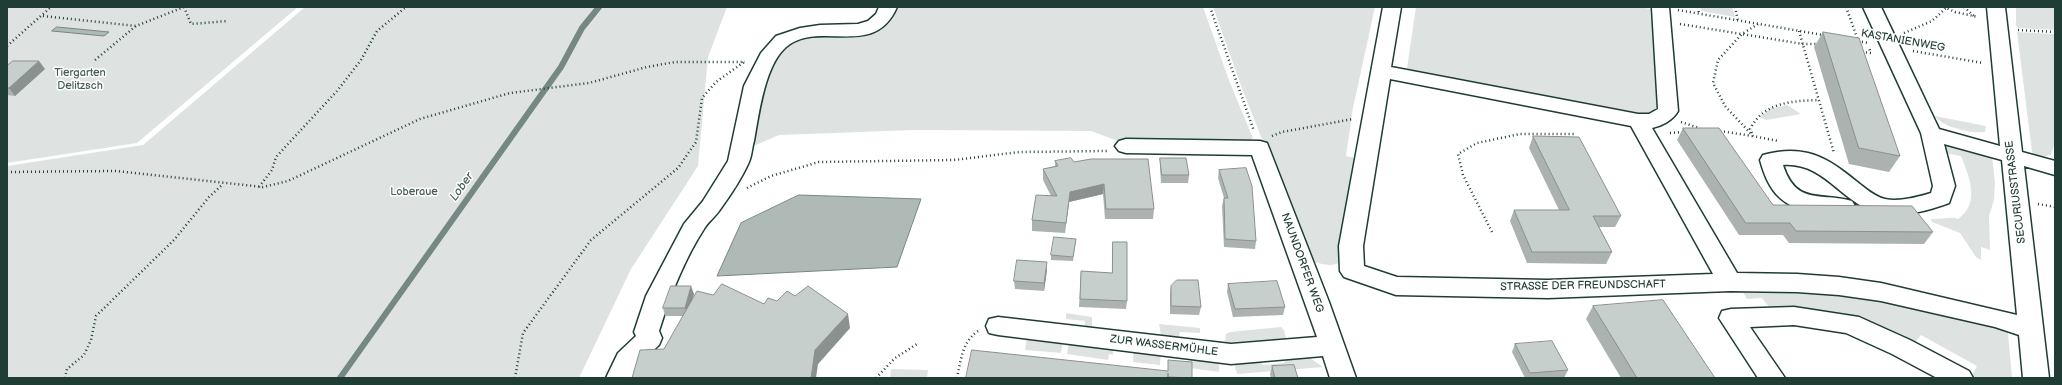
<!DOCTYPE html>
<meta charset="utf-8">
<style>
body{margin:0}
#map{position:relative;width:2062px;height:385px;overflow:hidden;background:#fff;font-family:"Balsamiq Sans",sans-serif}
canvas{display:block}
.frame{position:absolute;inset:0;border:8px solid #1f3d34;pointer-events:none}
</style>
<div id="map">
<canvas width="2062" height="385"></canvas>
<div class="frame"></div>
</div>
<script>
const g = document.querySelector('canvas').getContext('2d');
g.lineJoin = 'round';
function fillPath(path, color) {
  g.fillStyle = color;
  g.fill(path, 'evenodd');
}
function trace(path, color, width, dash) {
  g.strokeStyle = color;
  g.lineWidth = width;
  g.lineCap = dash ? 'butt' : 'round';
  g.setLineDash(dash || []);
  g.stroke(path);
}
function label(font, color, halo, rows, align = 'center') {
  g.font = font + ' "Balsamiq Sans",sans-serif';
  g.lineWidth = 3;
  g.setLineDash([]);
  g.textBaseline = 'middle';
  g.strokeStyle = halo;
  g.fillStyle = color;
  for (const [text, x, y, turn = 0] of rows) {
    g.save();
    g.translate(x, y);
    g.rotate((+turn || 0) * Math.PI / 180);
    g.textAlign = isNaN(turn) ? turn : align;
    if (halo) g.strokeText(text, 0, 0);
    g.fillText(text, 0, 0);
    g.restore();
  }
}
fillPath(new Path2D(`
 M7 7H298L137 143 7 163Z
 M305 7H727L708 57 698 166 631 269 579 378H7V166L143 145Z
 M894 7H1203L1230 83 1253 138 1247 142 1118 141 1091 131 914 130 779 135 751 147 759 84 774 56 795 39 822 34 859 33Z
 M1213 7H1375L1353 108 1346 156 1359 159 1344 259C1334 269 1322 264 1310 261L1243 91Z
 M1416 7H1639L1657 10 1660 110 1642 115 1408 71 1407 68Z
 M1700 7H1732L1735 17 1701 11Z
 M2016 7H2055V30L2019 28 2016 26Z
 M2017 32 2055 34V142L2051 155C2043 157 2039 158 2032 152Z
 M1787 105 1801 114 1766 120 1760 117 1770 109Z
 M1935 116 1986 126 1985 132C1973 134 1941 127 1935 116Z
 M1952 143 1992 155 1995 183 1994 200 1989 216 1990 250 1981 247V260L1976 257 1960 233 1932 222 1931 219C1940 220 1950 216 1958 219 1981 202 1969 177 1961 156L1944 153 1942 149 1945 145Z
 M1742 291 1838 295 1906 306 1999 326 2008 333 2012 378H1977L1972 376 1977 366 1921 335 1913 345 1875 325 1824 311 1801 309 1777 310 1769 307 1762 298 1747 299Z
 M1066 313 1092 317V328H1085V321L1066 319Z
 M1159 324 1200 328V333L1180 332 1179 337 1161 335Z
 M1281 327 1284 330 1286 338 1225 343 1226 334 1230 332Z
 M1027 337 1063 341 1061 353 1025 350Z
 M1069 342 1113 346V355L1109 354 1108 360 1067 354Z
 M1134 348 1161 351 1160 365 1133 362Z
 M1287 354 1307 356 1323 367 1237 374 1233 359 1255 357 1263 365 1284 363Z
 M1191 355 1219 358V372L1190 368Z
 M891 369 928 370 927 378H890Z`), '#dee3e2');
const water = new Path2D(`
 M57 27 109 32 104 36 52 31Z
 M799 195 921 199 897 267 717 276 741 223Z`);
fillPath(water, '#afbab7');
trace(water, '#758883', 1);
trace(new Path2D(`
 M340 378 561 67 582 28 599 7`), '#758883', 6);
const minor = new Path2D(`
 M879 7H897C875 58 824 22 790 44 765 60 759 114 754 141 752 147 752 155 749 162 742 178 730 196 719 211 715 217 708 222 704 229 684 260 670 296 659 331L662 338 659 345 637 366 632 378H606L618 353 636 336 634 332 646 296 684 224 703 201 728 161 744 86 761 53 776 36 800 28 820 25 858 24 868 21 876 14Z
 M1383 7H1401L1391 67 1638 114H1649L1658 109 1652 8 1669 7 1678 111C1673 120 1662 126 1652 128L1737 273 1797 274 1839 277 1881 283 2017 315 2002 160 1944 144 1955 186 1949 203C1930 210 1906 217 1885 214 1843 209 1828 162 1783 165 1796 206 1821 192 1852 201L1855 206 1852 211C1831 217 1797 214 1780 198 1769 188 1764 174 1760 160L1763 155C1803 144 1826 156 1856 181 1865 188 1875 197 1885 199 1899 202 1918 197 1931 193L1933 186 1921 133 1863 7H1881L1939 129 2000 146 1987 7H2005L2022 152 2055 161V175L2024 166 2049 378H2023L2019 335 1995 327 1881 301 1839 295 1797 292 1730 291 1548 298 1396 295 1344 277 1340 271 1339 246ZM1390 79 1631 126 1713 274 1548 280 1397 277 1364 266 1363 246Z
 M1126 139 1260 141 1267 143 1329 302 1356 378H1330L1323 356 1231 364 998 335 989 333 986 326 989 319 998 317 1231 344 1317 337 1252 155 1126 153 1119 151 1115 146 1119 141Z
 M1794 307 1859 317 1910 340 1969 371 1973 378H1937L1892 354 1846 333 1794 325 1750 327 1785 378H1758L1719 318 1722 311 1731 309Z`);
trace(minor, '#1f3d34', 3);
trace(new Path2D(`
 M184 7 191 24 228 21
 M1210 7 1254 131
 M1698 7 1699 14
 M1735 7 1738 21
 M1846 7 1858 40
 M1944 7 1955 12 1978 17
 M1964 7 1974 16
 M1678 10 1823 35
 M43 16 136 26
 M1680 24 1803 44H1817
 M1758 24 1742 34 1718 60 1713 83 1725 106 1753 136 1778 141
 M2018 30 2055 32
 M1799 31 1834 153
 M1904 33 1932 21 1947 7
 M1858 41 1868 43
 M7 46 51 7
 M1913 51 1983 63
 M1862 52 1871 53 1869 48
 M95 60 136 26 184 7
 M1681 122 1699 128
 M1720 131 1752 136
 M1670 133 1683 132
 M1752 133 1750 129C1764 102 1792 101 1819 100
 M1272 136 1282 132 1353 119
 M7 172 116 171 263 187 288 181 420 119 510 93 589 83 647 67 675 62H745
 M259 187 272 170 276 157 337 91 361 60 377 31 406 7
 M747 188 771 176 819 162 954 160 1019 152 1108 151
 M2038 204 2055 207
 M1492 232 1463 175 1458 154 1477 143 1520 134H1574
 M65 378 67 369 84 355 91 340 96 316 174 240 209 197 223 184
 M515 378 523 333 591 240 678 168 696 142 702 98 716 82 744 62
 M876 378 895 358 917 344
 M957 378C961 360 962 342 978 331`), '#1f3d34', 2.5, [1, 3]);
fillPath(minor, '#fff');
fillPath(new Path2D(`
 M1823 32 1900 156 1889 172 1849 164 1814 47Z
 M7 66 45 69 15 96 7 95Z
 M1683 128 1773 205 1933 232 1924 244 1789 243 1783 235H1739L1677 140Z
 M1533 136 1621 216 1615 227H1599L1612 252 1606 264 1527 263 1510 221 1514 210H1559L1529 148Z
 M1160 158 1189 175 1188 183H1161L1160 166Z
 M1055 161 1074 162 1154 209 1153 219H1105L1103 194 1069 202 1065 233 1032 231V220L1051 196 1043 180V169L1055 166Z
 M1219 170 1256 241 1255 249 1224 247 1222 206 1224 198 1218 178Z
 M1076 239 1073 261 1051 260V255Z
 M1113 242 1127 301 1126 309 1079 307 1081 271 1112 273Z
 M1047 270 1044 291 1015 289 1014 281Z
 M1228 284 1285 307 1283 315 1233 317 1227 292Z
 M1171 286 1201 307 1199 315 1170 314V294Z
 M694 294 692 299 764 304 850 328 818 364 683 316H665L663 308Z
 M1593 306 1715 378H1621L1586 319Z
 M1515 344 1568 370 1564 378H1525L1512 352Z
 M1272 366 1298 378H1271L1270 374Z`), '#abb2af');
fillPath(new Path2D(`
 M39 61 45 69 15 96 9 88Z
 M1104 184 1103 194 1069 202 1065 233 1066 223 1070 192Z
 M1047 262V270L1044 291V283Z
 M691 286 694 294 688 316 685 308Z
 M848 314 850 328 818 364 816 378H811L815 350Z`), '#8b918f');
const building = new Path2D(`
 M1823 32 1859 38 1900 156 1859 148Z
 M13 61H39L9 88H7V66Z
 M1683 128H1719L1773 205 1912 206 1933 232 1796 231 1790 223H1746Z
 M1533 136 1579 137 1621 216H1593L1612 252H1532L1514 210H1569Z
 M1071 158 1074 162 1091 159H1148L1154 209H1106L1104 184 1070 192 1066 223 1032 220 1036 195 1057 196 1043 169 1058 166 1055 161Z
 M1160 158H1186L1189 175H1162Z
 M1246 168 1252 186 1256 241 1225 239 1224 198H1228L1219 170Z
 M1054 237 1076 239 1073 257 1051 255Z
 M1113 242H1127V301L1080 299 1081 271 1112 273Z
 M1017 260 1047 262 1044 283 1014 281Z
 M1177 280H1198L1201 307 1171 306V286Z
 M1277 281 1285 307 1235 309 1228 284Z
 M722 284 764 304 768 298 777 301 787 291 795 296 808 286 848 314 815 350 811 378H632L640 350 664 349 697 291 713 295Z
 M671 286H691L685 308H663Z
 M1663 300 1715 378H1637L1593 306Z
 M1552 341 1568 370 1530 373 1515 344Z
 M972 350 1168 371V360L1192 362V378L1168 377V373V378H966Z
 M1294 365 1298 378H1275L1272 366Z`);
fillPath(building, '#c7cfcc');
trace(building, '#8b918f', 1);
label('11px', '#1f3d34', '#fff', [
 ["KASTANIENWEG",1903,41,10],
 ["SECURIUSSTRASSE",2016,192,-97],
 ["NAUNDORFER WEG",1302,263,70],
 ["STRASSE DER FREUNDSCHAFT",1583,286,-1],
 ["ZUR WASSERMÜHLE",1164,346,7]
]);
label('11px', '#455e57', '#fff', [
 ["Tiergarten",80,73],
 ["Delitzsch",80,86],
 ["Loberaue",414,192]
]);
label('italic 12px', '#4a625b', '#fff', [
 ["Lober",462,187,-55]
]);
</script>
